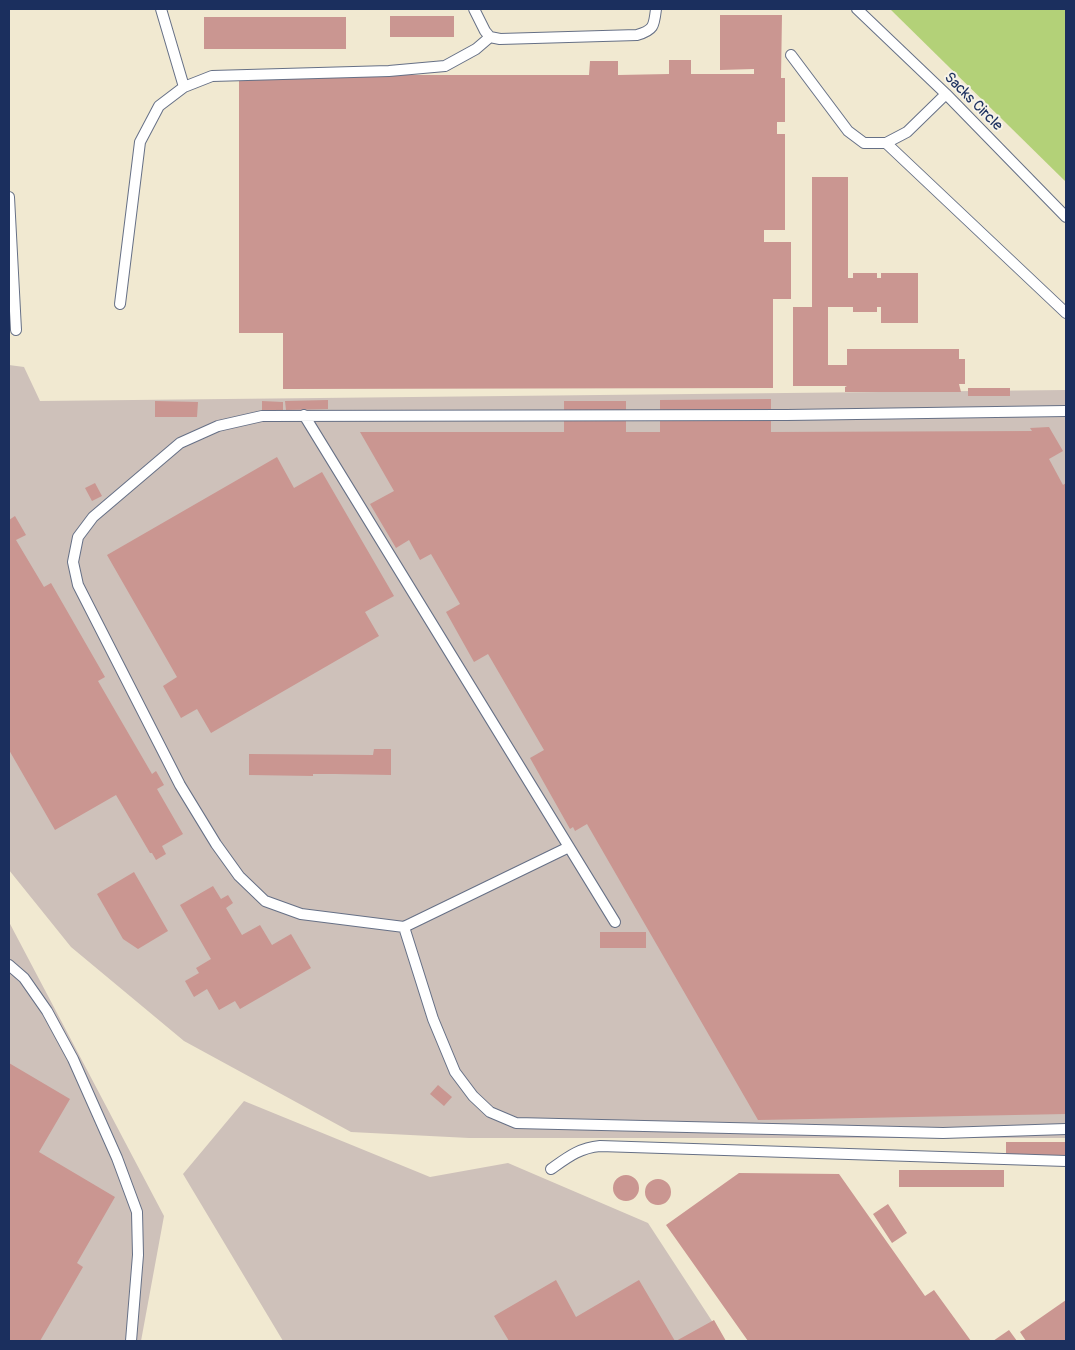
<!DOCTYPE html>
<style>
body{margin:0}
#map{position:relative;width:1075px;height:1350px;overflow:hidden;background:#f1e9d1;font-family:Pangolin,sans-serif}
canvas{display:block}
.frame{position:absolute;inset:0;border:10px solid #1b2f5e;pointer-events:none}
</style>
<div id="map">
<canvas width="1075" height="1350"></canvas>
<div class="frame"></div>
</div>
<script>
const g = document.querySelector('canvas').getContext('2d');
g.lineJoin = 'round';
function fillPath(path, color) {
  g.fillStyle = color;
  g.fill(path, 'evenodd');
}
function trace(path, color, width, dash) {
  g.strokeStyle = color;
  g.lineWidth = width;
  g.lineCap = dash ? 'butt' : 'round';
  g.setLineDash(dash || []);
  g.stroke(path);
}
function label(font, color, halo, rows, align = 'center') {
  g.font = font + ' Pangolin,sans-serif';
  g.lineWidth = 4;
  g.setLineDash([]);
  g.textBaseline = 'middle';
  g.strokeStyle = halo;
  g.fillStyle = color;
  for (const [text, x, y, turn = 0] of rows) {
    g.save();
    g.translate(x, y);
    g.rotate((+turn || 0) * Math.PI / 180);
    g.textAlign = isNaN(turn) ? turn : align;
    if (halo) g.strokeText(text, 0, 0);
    g.fillText(text, 0, 0);
    g.restore();
  }
}
fillPath(new Path2D(`
 M9 365 24 367 40 401 1066 390V1138H469L351 1132 184 1041 71 947 9 870Z
 M9 922 164 1216 141 1341H9Z
 M244 1101 430 1177 508 1163 648 1223 725 1341H283L183 1174Z`), '#cec1ba');
fillPath(new Path2D(`
 M890 9H1066V182Z`), '#b3d178');
fillPath(new Path2D(`
 M720 15H782L781 78H785V122H777V134H785V230H764V242H791V299H773V388L283 389V333H239V75H589L590 61H618V75L669 74V60H691V74H754V69L720 70Z
 M390 16H454V37H390Z
 M204 17H346V49H204Z
 M812 177H848V278H853V273H877V278H881V273H918V323H881V307H877V312H853V307H828V365H847V349H959V359H965V384H959L961 392H845V387L847 386H793V307H812Z
 M968 388H1010V396H968Z
 M771 399V432L1032 431 1030 428 1049 427 1063 451 1049 459 1063 485 1066 483V1114L758 1120 587 824 575 831 573 827 570 829 530 758 544 750 488 654 474 662 446 612 460 604 431 554 420 560 409 540 396 548 370 504 394 491 360 432H564V401H626V432H660V400Z
 M328 400V409L286 410 285 401Z
 M155 401 198 402 197 417H155Z
 M262 401 283 402V410H262Z
 M277 457 294 488 322 472 394 596 365 612 379 636 211 733 197 709 181 718 163 686 177 677 107 555Z
 M95 483 102 496 92 501 85 488Z
 M15 516 26 535 16 540 44 587 51 583 105 677 98 681 152 774 156 771 164 785 157 789 183 834 162 846 166 854 156 860 152 853H150L116 795 55 830 9 750V520Z
 M374 749H391V775L335 774H313V776L249 775V754L373 755Z
 M134 872 168 931 138 949 123 939 97 894Z
 M213 886 221 899 228 895 233 903 226 908 242 935 260 925 272 945 291 934 311 968 240 1009 235 1001 219 1010 207 989 194 997 185 981 199 973 196 968 211 959 180 905Z
 M600 932H646V948H600Z
 M9 1063 70 1099 39 1152 115 1197 77 1263 83 1267 40 1341H9Z
 M438 1085 452 1097 444 1106 430 1094Z
 M1006 1142H1066V1165L1006 1159Z
 M899 1170H1004V1187H899Z
 M739 1173 839 1174 925 1296 934 1290 971 1341H748L666 1225Z
 M613 1188a13 13 0 1 1 26 0a13 13 0 1 1-26 0Z
 M645 1192a13 13 0 1 1 26 0a13 13 0 1 1-26 0Z
 M888 1204 907 1233 892 1243 873 1214Z
 M556 1280 576 1317 639 1280 675 1341H509L494 1316Z
 M1066 1300V1341H1026L1020 1332Z
 M714 1320 726 1341H676Z
 M1009 1330 1017 1341H993Z`), '#ca9691');
const service = new Path2D(`
 M161 9 184 87
 M474 9 485 31 490 37 500 39 637 35C654 30 654 26 656 9
 M857 9 946 94 1066 217
 M791 55 848 131 864 143H886L907 132 946 94
 M886 143 1066 313
 M9 197 16 330
 M120 304 140 142 159 106 184 87 212 76 389 71 445 66 476 49 490 37
 M1066 411 787 415 262 416 218 426 180 443 93 517 78 537 73 562 78 585 180 785 216 844 239 876 265 901 301 914 404 927 433 1019 455 1072 473 1096 490 1112 516 1123 943 1133 1066 1129
 M304 415 615 922
 M404 927 569 847
 M9 965 24 978 47 1011 73 1059 117 1158 137 1212 138 1255 131 1341
 M551 1169C568 1157 579 1148 600 1146L1066 1161`);
trace(service, '#667086', 12);
trace(service, '#fff', 10);
label('15px', '#1b2f5e', '#f7f3e8', [
 ["Sacks Circle",973,102,45]
]);
</script>
